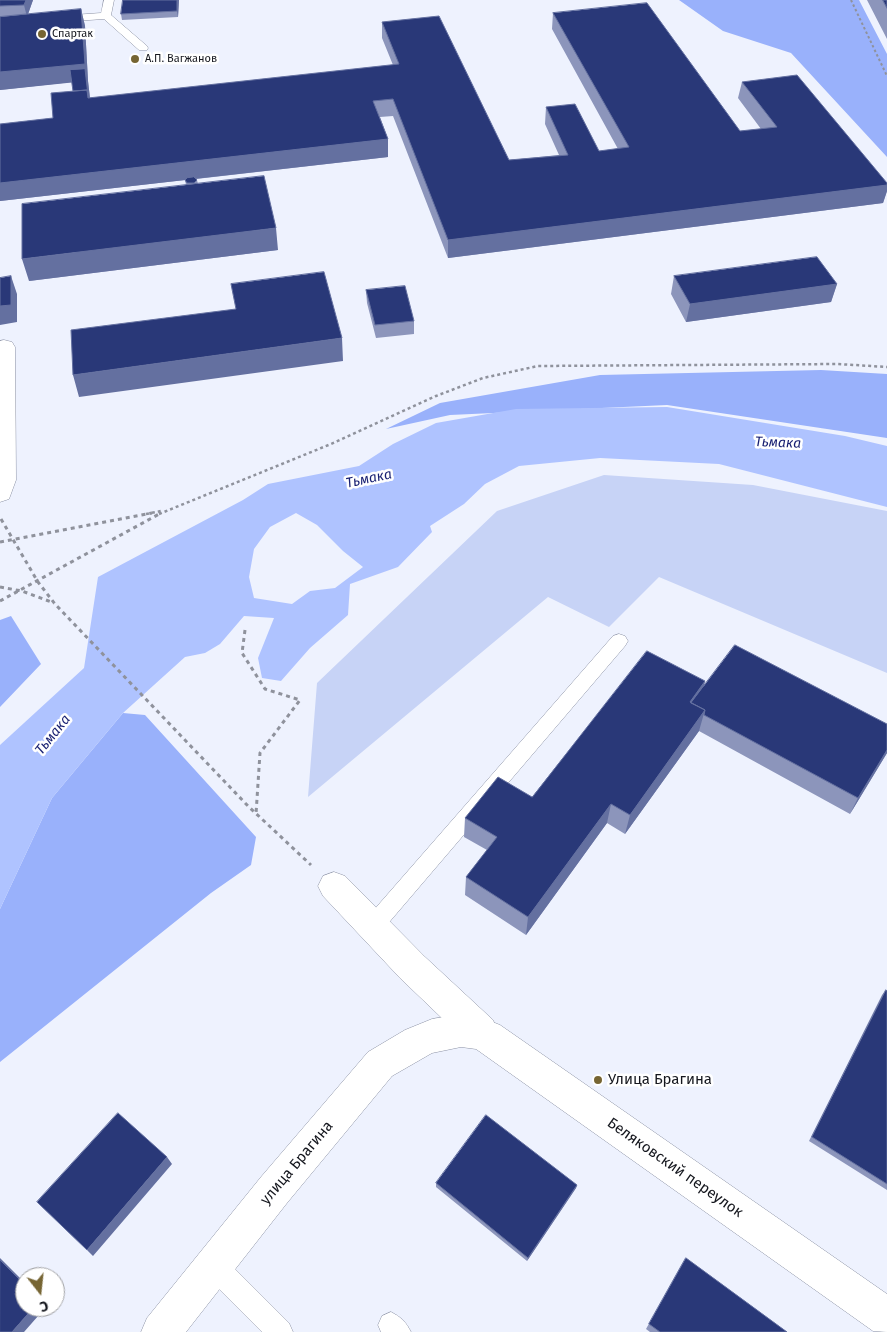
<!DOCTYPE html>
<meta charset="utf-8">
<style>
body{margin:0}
#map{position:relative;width:887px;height:1332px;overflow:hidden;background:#eef2fe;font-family:"Fira Sans",sans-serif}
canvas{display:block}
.north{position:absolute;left:15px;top:1267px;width:50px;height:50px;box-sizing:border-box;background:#fff;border:1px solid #a1a2a5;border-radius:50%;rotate:164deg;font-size:14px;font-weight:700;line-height:20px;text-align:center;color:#15171e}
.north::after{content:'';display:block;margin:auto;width:18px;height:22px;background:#766533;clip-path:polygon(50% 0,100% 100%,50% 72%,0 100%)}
</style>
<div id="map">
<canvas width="887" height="1332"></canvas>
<div class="north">С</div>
</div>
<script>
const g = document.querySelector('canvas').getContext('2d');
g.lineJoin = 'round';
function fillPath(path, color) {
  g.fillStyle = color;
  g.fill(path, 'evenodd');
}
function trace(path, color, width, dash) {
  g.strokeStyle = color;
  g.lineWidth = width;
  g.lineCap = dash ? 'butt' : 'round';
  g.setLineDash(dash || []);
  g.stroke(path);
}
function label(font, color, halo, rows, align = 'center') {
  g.font = font + ' "Fira Sans",sans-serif';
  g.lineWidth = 5;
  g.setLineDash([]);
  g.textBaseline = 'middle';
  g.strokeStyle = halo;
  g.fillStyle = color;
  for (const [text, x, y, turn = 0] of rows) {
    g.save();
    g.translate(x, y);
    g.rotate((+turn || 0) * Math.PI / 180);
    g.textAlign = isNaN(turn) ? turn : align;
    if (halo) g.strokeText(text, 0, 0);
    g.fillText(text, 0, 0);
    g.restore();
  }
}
fillPath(new Path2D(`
 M604 475 753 485 887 511V673L659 577 609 627 548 597 308 797 317 683 497 511Z`), '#c7d3f6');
fillPath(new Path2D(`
 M679 0H859L887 54V157L791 53 723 31Z
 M821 370 887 374V438L667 405 450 415 386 429 440 403 600 375Z
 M11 616 41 664 0 707V620Z
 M123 713 145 715 256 837 251 865 211 893 0 1062V909L52 798Z`), '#99b1fb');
fillPath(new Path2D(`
 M667 407 845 436 887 446V507L719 464 600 458 519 466 485 484 464 504 430 526 432 532 398 567 350 584 348 615 310 648 281 681 262 678 258 658 274 618 244 616 220 644 205 653 185 657 123 713 52 798 0 909V745L84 668 98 577 243 500 268 484 359 466 393 444 436 423 516 409ZM296 513 317 525 343 551 363 567 335 588 310 591 292 604 254 598 249 577 254 549 270 527Z`), '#afc3ff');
const lane = new Path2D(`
 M104 0H114L111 15 147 46 148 48 147 50H139L104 19 59 22 54 19 59 16 101 13Z
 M619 634 625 636 628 641 625 646 380 933 373 935 366 933 363 926 366 919 613 636Z
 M214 1254 223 1257 289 1323 293 1332H262L205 1275 202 1266 205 1257Z
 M391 1312C401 1317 406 1322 411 1332H381L378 1325 382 1316Z`);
const street = new Path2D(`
 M4 340 12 342 15 347 16 480 9 499 0 502V341Z
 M334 872 345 876 424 956 493 1020 498 1032 493 1044 481 1049 469 1044 400 978 323 896 318 886 323 876Z`);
const secondary = new Path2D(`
 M461 1014 475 1015 500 1025 887 1294V1332L873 1331 476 1049 461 1047 432 1053 392 1076 287 1203 186 1332H141L147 1318 261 1177 368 1052 405 1030 432 1019Z`);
trace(lane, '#8b91a4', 1);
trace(street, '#8b91a4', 1);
trace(secondary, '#8b91a4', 1);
trace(new Path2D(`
 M851 0 887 76`), '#8f929c', 2, [2.5, 2.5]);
trace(new Path2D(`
 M146 514 161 511
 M159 514 331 444 436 396 483 378 538 366 838 364 887 367`), '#8f929c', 2.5, [3, 3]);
trace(new Path2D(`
 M1 519 38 582 55 604 248 806 311 865
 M0 542 152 513
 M0 587 22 591 54 603
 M0 601 161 513
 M245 630 242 653 265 689 300 700 260 753 256 814`), '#8f929c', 3, [4, 4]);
fillPath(lane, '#fff');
fillPath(street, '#fff');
fillPath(secondary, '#fff');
fillPath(new Path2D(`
 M0 0H33L28 14 81 9 85 26 88 81 90 98 393 65 382 38V22L509 160 559 155 545 124 546 107 599 151 618 149 552 29 553 13 740 131 761 129 738 98 742 82 887 183V191L883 203 448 258 393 116 380 117 388 139V157L196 179 197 180 198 184 278 250 29 281 186 185 185 180 0 201V124L53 118 73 91 72 82 0 90Z
 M123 0H179L178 17 122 20 121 14Z
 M867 0H887V39Z
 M674 276 837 284 831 302 686 322 671 294Z
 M366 290 414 321V334L376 338 367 303Z
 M705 681 704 686 887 753 850 814 699 731 625 834 607 823 526 935 465 895 466 877 487 850 464 837 465 818 532 797Z
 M886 990 887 991V1190L809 1141 882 995Z
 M436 1183 577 1185 576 1188 527 1261 436 1187Z
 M686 1258 787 1332H650L646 1329 682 1264Z`), '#8c95bb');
fillPath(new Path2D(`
 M26 0H33L27 17 24 5Z
 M177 0H179L178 17 177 11Z
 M81 9 85 26 88 81 91 107 88 98 86 81 0 90V72Z
 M388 139V157L0 201V219V183Z
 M887 185V191L883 203 448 258V240Z
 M276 228 278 250 29 281 22 259Z
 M11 276 17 294V322L0 325V306Z
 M837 284 831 302 686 322 690 304Z
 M342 338 343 361 79 397 73 375Z
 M705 681 699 702 694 709 690 702Z
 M705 710 699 731 625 834 630 815Z
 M887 750V753L850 814 858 798Z
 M611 804 607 823 526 935 528 917Z
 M167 1157 172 1164 93 1256 87 1250Z
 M577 1185 576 1188 527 1261 528 1258Z
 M0 1258 25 1283V1285L0 1260Z
 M34 1307H46L24 1332H12Z`), '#6470a0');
const building = new Path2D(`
 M0 0H26L24 5 0 6Z
 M123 0H177V11L121 14Z
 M883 0H887V8Z
 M647 3 740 131 777 127 742 82 797 75 887 183V185L448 240 393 99 373 101 388 139 0 183V124L53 118 51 93 87 90 88 98 399 64 382 22 439 16 509 160 568 155 546 107 575 104 599 151 629 147 553 13Z
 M81 9 85 64 0 72V17Z
 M85 69 88 95 87 90 73 91 70 70Z
 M264 176 276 228 22 259V204Z
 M194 177 197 180 194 183H187L185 180 187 178Z
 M817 257 837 284 690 304 674 276Z
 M324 272 342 338 73 375 71 330 236 309 231 284Z
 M11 276V305L0 306V278Z
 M405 286 414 321 375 325 366 290Z
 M735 645 887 724V750L858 798 704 715 705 710 691 703Z
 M647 651 705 681 690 702 705 710 630 815 611 804 528 917 466 877 497 837 465 818 498 777 532 797Z
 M886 990 887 991V1184L812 1137Z
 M118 1113 167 1157 87 1250 37 1202Z
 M486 1115 577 1185 528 1258 436 1183Z
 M686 1258 787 1332H660L649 1324Z
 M0 1260 25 1285V1307H34L12 1332H0Z`);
fillPath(building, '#293878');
trace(building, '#6470a0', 1);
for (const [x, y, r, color] of [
 [42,34,5,"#766533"],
 [135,59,5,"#766533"],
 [598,1080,5,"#766533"]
]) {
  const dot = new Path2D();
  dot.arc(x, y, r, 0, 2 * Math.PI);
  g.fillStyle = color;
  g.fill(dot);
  trace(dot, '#fff', 2);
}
label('11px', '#15171e', '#fff', [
 ["Спартак",52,34],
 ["А.П. Вагжанов",145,59]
], 'left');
label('italic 14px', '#161e71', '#fff', [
 ["Тьмака",778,443,2],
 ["Тьмака",369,479,-12],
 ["Тьмака",53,735,-51]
]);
label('15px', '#15171e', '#fff', [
 ["Улица Брагина",608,1080]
], 'left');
label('15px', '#15171e', '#fff', [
 ["улица Брагина",297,1163,-50],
 ["Беляковский переулок",675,1168,35]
]);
</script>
